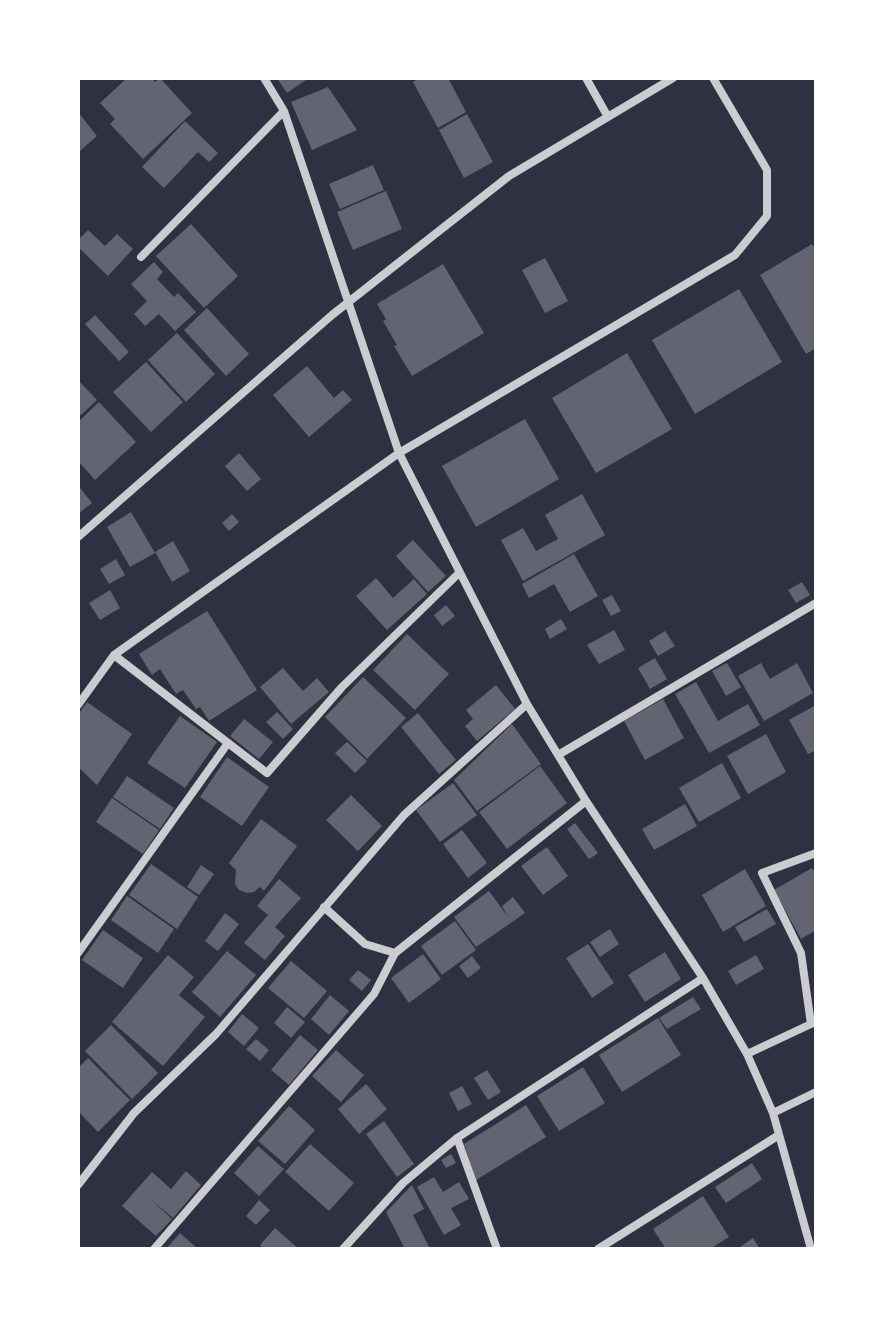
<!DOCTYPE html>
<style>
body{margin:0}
#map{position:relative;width:894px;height:1327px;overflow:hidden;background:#2d3142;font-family:Helvetica,sans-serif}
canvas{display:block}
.frame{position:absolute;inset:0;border:80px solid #fff;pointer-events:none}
</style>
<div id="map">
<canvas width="894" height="1327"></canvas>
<div class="frame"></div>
</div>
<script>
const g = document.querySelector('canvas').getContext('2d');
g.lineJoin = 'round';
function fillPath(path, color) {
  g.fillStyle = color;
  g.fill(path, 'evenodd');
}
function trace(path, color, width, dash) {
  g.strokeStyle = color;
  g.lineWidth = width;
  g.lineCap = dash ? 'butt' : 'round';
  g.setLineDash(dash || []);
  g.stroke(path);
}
fillPath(new Path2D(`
 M127 78H152L155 82 160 78 192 113 143 159 110 124 115 119 100 103Z
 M277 78H309L287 93Z
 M419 78H448L466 112 438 128 413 82Z
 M328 87 357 130 312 150 291 102Z
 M78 112 97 136 80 151 78 149Z
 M467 114 493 162 464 178 439 130Z
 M185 121 218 153 209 162 198 152 164 188 142 167Z
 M373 165 384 190 340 209 329 184Z
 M386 191 402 229 353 250 337 212Z
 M191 224 238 276 204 308 156 256Z
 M88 230 105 246 117 234 133 249 108 276 78 247V240Z
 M812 244 816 250V348L806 354 760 275Z
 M545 258 568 301 545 313 522 270Z
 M154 262 163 272 157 279 174 297 178 293 196 312 175 331 159 314 145 326 134 314 147 301 131 284Z
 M443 264 484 333 412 376 394 346 397 345 383 321 386 319 377 304Z
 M739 289 782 362 695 414 652 340Z
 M207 308 249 354 226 376 184 330Z
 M95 315 129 352 119 361 85 324Z
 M177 333 215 374 186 402 148 360Z
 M627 353 672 429 596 473 552 398Z
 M146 362 183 402 151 432 113 392Z
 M307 366 334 398 343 390 352 400 309 437 273 395Z
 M78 380 97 400 81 415 78 412Z
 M99 402 136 442 95 480 78 461V422Z
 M525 419 559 479 476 527 442 466Z
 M239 453 261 479 247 491 225 466Z
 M78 485 92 503 78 514Z
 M582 494 605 535 523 581 501 540 523 528 536 551 558 539 545 515Z
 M131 512 155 553 130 567 107 527Z
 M232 514 239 522 229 531 222 523Z
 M413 540 446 576 428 592 396 556Z
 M173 541 190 571 172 582 155 552Z
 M574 554 598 596 570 612 554 584 529 598 522 584Z
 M116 559 125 575 109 584 100 569Z
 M376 578 393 598 414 579 427 594 387 630 356 596Z
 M802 582 810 595 796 603 788 590Z
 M110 590 120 608 100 620 89 603Z
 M612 595 621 611 611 616 602 600Z
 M446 605 455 616 442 626 434 615Z
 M207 611 257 690 209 721 200 707 196 709 183 690 176 694 160 669 152 675 139 654Z
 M561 619 567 629 550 639 545 629Z
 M614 630 625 650 599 664 587 645Z
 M665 631 675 646 658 656 649 641Z
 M407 634 449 674 415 710 373 670Z
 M655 658 667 679 650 689 638 668Z
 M727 663 741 687 726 696 712 671Z
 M761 663 770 679 797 663 813 693 764 721 738 676Z
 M283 668 303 691 317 678 329 692 291 724 260 687Z
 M363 677 406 718 367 759 325 717Z
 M696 682 718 721 748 704 760 725 709 753 675 694Z
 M496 685 515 709 477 741 465 726 473 719 466 710Z
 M663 699 684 738 645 760 624 721Z
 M87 702 132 734 97 785 78 767V715Z
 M816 705V750L808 754 789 720Z
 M277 712 293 729 283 739 266 722Z
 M418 713 456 760 439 774 401 727Z
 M180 716 217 742 185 788 147 763Z
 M244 719 273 742 259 759 230 736Z
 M512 724 541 764 477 811 454 780Z
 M766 734 786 772 748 794 727 756Z
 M347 742 367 761 355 773 335 753Z
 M227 757 269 787 242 826 200 797Z
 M722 763 741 798 699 822 679 788Z
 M540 766 567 803 507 849 479 812Z
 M127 776 174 808 160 829 113 797Z
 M453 783 477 815 440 842 416 810Z
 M351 795 382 826 358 851 326 820Z
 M112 798 159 830 143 854 96 822Z
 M685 804 697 826 654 850 642 829Z
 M261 819 297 846 264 891 260 887 254 892 247 893 239 890 235 884 236 870 229 863Z
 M575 823 598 853 589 859 567 829Z
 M462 830 487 863 468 878 443 844Z
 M547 847 568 876 543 895 521 866Z
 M151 864 198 897 177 929 129 895Z
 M201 865 214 874 199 895 187 887Z
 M812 868 816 874V930L801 939 774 890Z
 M745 869 766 906 723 932 702 895Z
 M279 879 301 898 275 927 285 936 265 960 244 943 268 915 257 906Z
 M489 891 508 917 502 906 513 897 525 913 476 947 454 917Z
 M127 896 174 929 158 953 111 920Z
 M767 909 776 924 744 942 735 927Z
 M225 913 239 924 218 951 205 941Z
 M455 921 476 950 442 975 421 946Z
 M610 929 619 944 600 957 590 942Z
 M103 930 143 958 123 988 82 960Z
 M588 944 614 983 592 998 566 958Z
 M227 951 256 975 220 1017 192 992Z
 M665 952 681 979 645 1002 628 975Z
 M423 954 441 979 409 1003 391 978Z
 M168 955 194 977 179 995 205 1017 163 1066 112 1022Z
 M756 955 764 969 736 985 728 971Z
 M472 956 481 968 468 978 459 966Z
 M291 961 327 991 304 1018 268 988Z
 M358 970 371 980 362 991 349 980Z
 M330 995 349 1011 329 1035 311 1019Z
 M693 997 701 1009 667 1029 659 1018Z
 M287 1007 305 1022 291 1038 274 1023Z
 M242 1014 259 1028 244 1046 228 1032Z
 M658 1018 681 1055 622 1092 599 1055Z
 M111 1025 158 1073 132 1099 85 1051Z
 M300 1035 318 1050 289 1085 271 1070Z
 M256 1039 269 1050 260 1061 246 1049Z
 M336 1050 364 1075 341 1102 312 1076Z
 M88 1058 130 1100 98 1132 78 1111V1068Z
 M583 1067 605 1103 559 1131 537 1096Z
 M487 1070 501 1092 488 1100 474 1078Z
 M366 1084 387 1109 359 1134 338 1109Z
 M462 1086 472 1104 458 1111 449 1093Z
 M526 1105 546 1137 476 1180 464 1144Z
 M289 1106 315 1130 285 1164 258 1141Z
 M384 1121 414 1164 397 1177 366 1134Z
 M310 1144 354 1183 329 1211 285 1172Z
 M258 1146 284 1169 259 1196 234 1173Z
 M451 1154 456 1163 446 1168 441 1160Z
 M752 1163 762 1179 726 1203 715 1187Z
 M186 1171 201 1185 173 1218 149 1198 172 1219 156 1236 122 1206 152 1172 171 1189Z
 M434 1177 443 1192 459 1182 469 1199 451 1208 461 1225 444 1235 417 1187Z
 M412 1185 424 1209 413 1215 430 1249H405L386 1212Z
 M703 1196 729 1237 710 1249H666L653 1229Z
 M259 1200 270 1210 256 1225 246 1216Z
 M275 1228 299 1249H264L260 1245Z
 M180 1233 198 1249H166Z
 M753 1238 760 1249H737Z`), '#626471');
trace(new Path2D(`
 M264 78 284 111 399 453 527 704 586 801 703 978 747 1054 773 1113 811 1249
 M586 78 608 117
 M141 257 284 111
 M78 537 332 315 509 176 673 78
 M114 655 267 773 342 687 459 573
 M78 705 114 655 399 453 735 255 767 216V170L713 78
 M558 755 816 603
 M324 907 365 944 395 953
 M78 953 228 743
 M747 1054 811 1024 801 953 762 873 816 853
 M773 1113 816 1092
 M457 1138 497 1249
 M78 1185 134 1113 216 1034 404 815 527 704
 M154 1249 374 994 395 953 586 801
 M343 1249 403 1183 457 1138 703 978
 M598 1249 779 1135`), '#caccd0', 8);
</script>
